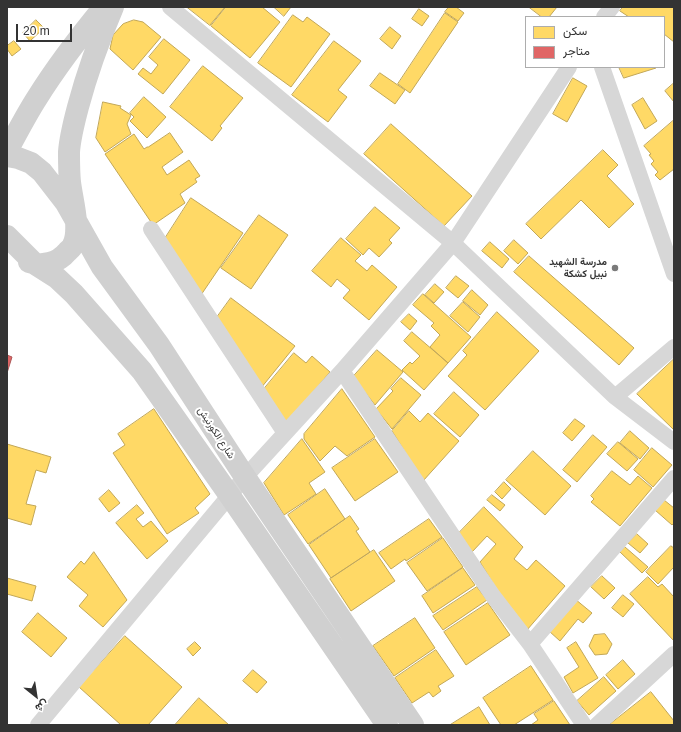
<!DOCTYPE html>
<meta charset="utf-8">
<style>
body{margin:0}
#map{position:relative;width:681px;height:732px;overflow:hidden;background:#fff;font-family:Helvetica,Vazirmatn,sans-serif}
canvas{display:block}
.frame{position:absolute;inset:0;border:8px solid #333;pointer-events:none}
.legend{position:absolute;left:525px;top:16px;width:140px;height:52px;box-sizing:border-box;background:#fff;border:1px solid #adadad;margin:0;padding:5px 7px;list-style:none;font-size:12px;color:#333}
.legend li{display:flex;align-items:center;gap:8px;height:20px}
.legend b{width:20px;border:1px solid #adadad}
.north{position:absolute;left:16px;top:676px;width:40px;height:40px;-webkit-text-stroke:3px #fff;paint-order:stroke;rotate:150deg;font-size:11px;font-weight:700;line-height:16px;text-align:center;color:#333}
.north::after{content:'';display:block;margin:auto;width:14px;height:18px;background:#333;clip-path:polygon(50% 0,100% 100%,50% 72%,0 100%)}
.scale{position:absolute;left:16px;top:24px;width:56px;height:18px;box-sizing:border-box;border:2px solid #333;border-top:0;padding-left:5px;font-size:12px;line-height:14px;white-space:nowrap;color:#333;-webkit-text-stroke:3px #fff;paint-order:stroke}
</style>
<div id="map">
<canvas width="681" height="732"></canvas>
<div class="frame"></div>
<ul class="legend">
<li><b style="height:11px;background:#ffd966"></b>سكن</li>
<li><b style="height:11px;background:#e06666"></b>متاجر</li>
</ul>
<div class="north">ش</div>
<div class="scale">20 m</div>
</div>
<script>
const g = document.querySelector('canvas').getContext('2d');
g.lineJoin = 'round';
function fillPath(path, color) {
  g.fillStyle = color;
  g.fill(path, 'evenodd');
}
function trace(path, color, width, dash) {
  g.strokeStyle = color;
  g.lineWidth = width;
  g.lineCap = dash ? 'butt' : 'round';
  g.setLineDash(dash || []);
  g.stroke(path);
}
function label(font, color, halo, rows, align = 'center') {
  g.font = font + ' Helvetica,Vazirmatn,sans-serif';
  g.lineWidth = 4;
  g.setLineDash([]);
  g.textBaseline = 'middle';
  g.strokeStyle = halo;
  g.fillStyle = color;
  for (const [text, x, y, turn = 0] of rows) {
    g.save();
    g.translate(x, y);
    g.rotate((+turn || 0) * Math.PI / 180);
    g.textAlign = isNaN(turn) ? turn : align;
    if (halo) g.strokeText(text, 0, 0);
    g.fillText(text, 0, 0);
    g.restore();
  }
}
const homes = new Path2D(`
 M187 7H225L210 25Z
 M226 7H262L280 22 250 58 211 26Z
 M274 7H291L284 16Z
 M449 7H456L464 13 458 21 445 12Z
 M529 7H557L549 17H542Z
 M623 7H674V42L664 34V17H629L620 11Z
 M419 9 429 16 422 26 412 19Z
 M445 13 458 22 410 93 398 84Z
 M293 15 303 22 307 17 330 34 291 87 258 63Z
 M36 20 44 28 30 41 23 33Z
 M134 20 143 22 161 37 133 70 110 49 113 35 123 24Z
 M390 27 401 36 392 49 380 39Z
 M164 39 190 60 163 94 138 74 143 68 151 74 158 65 149 57Z
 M14 41 21 49 12 56 7 49V46Z
 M334 41 361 61 338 90 347 97 328 122 292 95Z
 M203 66 243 98 220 126 222 128 212 141 170 107Z
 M619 67H655L656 68 624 78Z
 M380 73 405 90 395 104 370 86Z
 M573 78 587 86 567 122 553 114Z
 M674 83V102L665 91Z
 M144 97 166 117 147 138 130 121 134 117 130 113Z
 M643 98 657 121 645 129 632 105Z
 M103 102 121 106 120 108 131 115 127 124 131 134 105 152 96 138Z
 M674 120V169L660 180 655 175 658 172 651 164 654 161 649 155 651 154 644 146Z
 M391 124 472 196 444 226 364 154Z
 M170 133 183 152 162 167 167 175 189 160 200 176 195 179 197 182 180 194 185 203 153 225 105 154 134 134 144 149 147 147H148Z
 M603 150 618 165 607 176 634 204 609 228 581 200 541 239 526 224Z
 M191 198 243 233 201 295 164 240Z
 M375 207 400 228 389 240 392 243 379 257 369 248 363 255 346 239Z
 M259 215 288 235 251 289 221 268Z
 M341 238 361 255 355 261 367 271 372 265 397 287 369 320 343 298 350 290 337 279 331 287 312 271Z
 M514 240 528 253 518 264 504 251Z
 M490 242 509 259 502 268 482 251Z
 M529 256 634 348 619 365 514 272Z
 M456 276 469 286 458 298 446 288Z
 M435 284 444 292 434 303 425 295Z
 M472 290 488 305 480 315 463 301Z
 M423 294 471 337 448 363 430 347 440 335 431 326 434 323 413 305Z
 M231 298 295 346 261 388 215 320Z
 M463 302 480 317 468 332 450 316Z
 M497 312 539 351 485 410 448 376 467 355 463 351Z
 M409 314 417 321 410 330 401 322Z
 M412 332 448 363 424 390 402 370 410 362 412 364 420 356 404 341Z
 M377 350 403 372 375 405 353 377Z
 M294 353 306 363 312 356 330 372 287 423 264 389Z
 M674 359V430L637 394Z
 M401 378 421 395 392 429 376 409 393 391 391 389Z
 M342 389 375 437 347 456 335 446 320 461 304 439V434Z
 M454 392 479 415 460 437 434 414Z
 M154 409 210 494 195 508 199 513 167 534 113 453 125 445 118 434Z
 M409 411 420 422 428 413 459 441 423 481 392 431Z
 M575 419 585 426 572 441 563 433Z
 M630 431 649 448 640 459 620 443Z
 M593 435 607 447 577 482 563 470Z
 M302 439 325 472 309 483 316 494 284 515 264 483Z
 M375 439 398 472 355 501 332 468Z
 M618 442 638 459 627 471 607 454Z
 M7 444 51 457 46 473 36 470 26 504 36 506 31 525 7 518Z
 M652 448 672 465 653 487 634 470Z
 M533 451 571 486 545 515 506 480Z
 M612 471 630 485 638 476 652 488 620 526 591 502 594 499 591 496Z
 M504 482 511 489 502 499 495 492Z
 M325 489 345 519 308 544 288 515Z
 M109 490 120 503 109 512 99 499Z
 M492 495 505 505 500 511 487 500Z
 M664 500 674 508V523L672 525 655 510Z
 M137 505 144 513 136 519 143 527 151 521 168 541 147 559 116 523Z
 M484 507 523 547 514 559 527 570 536 560 565 586 527 630 511 613 480 562 496 544 487 536 472 552 459 533Z
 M350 516 359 529 356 531 370 552 331 578 309 545Z
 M429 519 442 537 406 561 405 559 391 569 379 553Z
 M637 534 648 544 640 553 628 543Z
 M443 538 463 567 427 591 407 563Z
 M671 546 674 548V567L658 584 646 572Z
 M625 547 648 567 642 573 620 552Z
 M374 550 395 581 351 611 330 579Z
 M94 552 127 600 103 627 79 606 88 595 67 577 81 561 84 564Z
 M463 568 475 585 433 613 422 596Z
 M602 576 615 588 604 599 591 587Z
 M648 577 658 587 662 584 674 597V641L630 594Z
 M7 578 36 586 32 601 7 594Z
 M477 587 487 600 443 630 433 616Z
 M623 595 634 604 623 617 612 608Z
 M575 599 592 613 583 623 578 619 560 641 549 631Z
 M488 603 510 635 466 665 444 632Z
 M38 613 67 638 51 657 22 632Z
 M415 618 435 648 394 676 373 646Z
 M605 634 612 644 607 654 595 655 589 646 594 635Z
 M125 636 182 687 148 725H121L79 687Z
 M195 642 201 648 193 656 187 649Z
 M576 642 598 678 573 693 564 677 579 667 567 648Z
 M436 650 454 676 438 686 441 691 433 697 429 692 412 703 395 678Z
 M623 660 635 674 618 689 606 675Z
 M531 666 553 700 514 725H501L483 698Z
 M253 670 267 682 257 693 243 681Z
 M604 677 616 691 589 715 577 701Z
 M651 692 674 721V725H609Z
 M199 698 229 725H175Z
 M554 701 570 725H531L538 720 534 714Z
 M479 707 490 725H450Z`);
fillPath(homes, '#ffd966');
trace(homes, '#c2a757', 1);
const shops = new Path2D(`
 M7 355 12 357 7 373Z`);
fillPath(shops, '#e06666');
trace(shops, '#ac5757', 1);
trace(new Path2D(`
 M170 7 453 243 615 397 674 442
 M604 17 612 7
 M602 67 674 274
 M151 229 285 433
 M342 371 493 596 530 644 584 725
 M615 397 674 347
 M530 644 674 478
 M38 725 245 477 342 371 453 243 569 67
 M597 725 674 654`), '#d7d7d7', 16);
trace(new Path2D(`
 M7 151C17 133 26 115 37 98 57 66 80 36 104 7
 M7 156 18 158 31 163 42 172 66 203 102 267 159 345 245 477 413 725
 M7 236 35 264 57 278 74 294 142 371 230 496 387 725
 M29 262C42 267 58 263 67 252 69 250 72 248 73 245 81 229 72 200 70 182 69 173 69 162 69 152 70 137 74 122 78 107 87 73 99 40 113 7`), '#d0d0d0', 22);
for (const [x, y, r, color] of [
 [615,268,4,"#7a7a7a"]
]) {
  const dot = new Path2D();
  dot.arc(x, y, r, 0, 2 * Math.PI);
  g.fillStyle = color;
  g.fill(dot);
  trace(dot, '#fff', 1.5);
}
label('bold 10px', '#333', '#fff', [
 ["مدرسة الشهيد",607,262],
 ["نبيل كشكة",607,274]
], 'right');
label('10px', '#333', '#fff', [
 ["شارع الكورنيش",216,433,57]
]);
</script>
